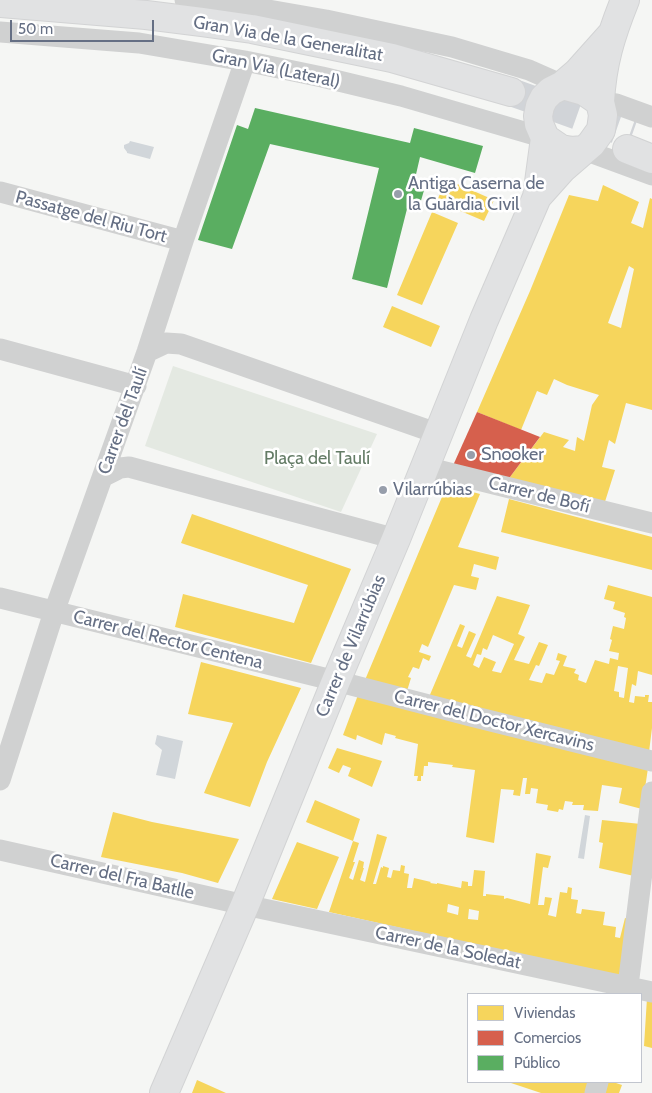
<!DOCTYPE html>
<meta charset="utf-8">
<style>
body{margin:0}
#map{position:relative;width:652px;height:1093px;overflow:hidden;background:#f5f6f4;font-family:Cabin,sans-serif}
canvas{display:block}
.legend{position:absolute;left:467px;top:993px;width:175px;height:90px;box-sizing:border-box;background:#fff;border:1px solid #c1c5ce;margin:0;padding:6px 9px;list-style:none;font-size:15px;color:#656f84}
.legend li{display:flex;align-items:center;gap:10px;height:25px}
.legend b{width:25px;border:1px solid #c1c5ce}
.scale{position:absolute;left:10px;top:20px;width:144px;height:22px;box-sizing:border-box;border:2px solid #656f84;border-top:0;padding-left:6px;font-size:15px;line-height:18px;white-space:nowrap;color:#656f84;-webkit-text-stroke:4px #fff;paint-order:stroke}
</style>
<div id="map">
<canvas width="652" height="1093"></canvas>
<ul class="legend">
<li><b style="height:14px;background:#f6d55c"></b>Viviendas</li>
<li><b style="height:14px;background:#d6604d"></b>Comercios</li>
<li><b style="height:14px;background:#5aae61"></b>Público</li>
</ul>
<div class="scale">50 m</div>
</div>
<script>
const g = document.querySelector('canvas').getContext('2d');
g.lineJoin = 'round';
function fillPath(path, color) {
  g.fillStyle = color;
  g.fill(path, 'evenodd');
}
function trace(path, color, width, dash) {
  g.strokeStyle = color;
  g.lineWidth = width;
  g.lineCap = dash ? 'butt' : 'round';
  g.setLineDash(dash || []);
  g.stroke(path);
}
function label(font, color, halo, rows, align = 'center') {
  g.font = font + ' Cabin,sans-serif';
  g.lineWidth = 5;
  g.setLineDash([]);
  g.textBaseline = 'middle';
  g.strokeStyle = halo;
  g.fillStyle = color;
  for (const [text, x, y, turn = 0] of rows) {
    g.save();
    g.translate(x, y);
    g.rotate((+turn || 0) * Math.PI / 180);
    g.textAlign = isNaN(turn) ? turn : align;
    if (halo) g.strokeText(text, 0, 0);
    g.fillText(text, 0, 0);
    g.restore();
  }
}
fillPath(new Path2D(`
 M173 366 377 434 341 512 145 446Z`), '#e4e9e2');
fillPath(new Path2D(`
 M130 141 154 147 150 159 127 153V152L124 148V145L129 143Z
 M157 735 183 741 175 779 156 775 162 750 155 744Z
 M585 815 590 816 584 859 578 858Z`), '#d1d6da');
fillPath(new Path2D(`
 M446 179 494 200 484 221 437 201Z
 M603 185 639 202 631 223 643 228 650 198 652 199V410L626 403 615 444 609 440 602 467 615 470 603 508 507 481 544 432 569 440 563 447 575 451 577 437 584 441 592 405 599 395 567 385 554 379 547 395 537 391 521 430 477 412 530 291 569 195 598 201ZM629 266 634 269 621 328 608 323Z
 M432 212 458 223 422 305 397 295Z
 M392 306 440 326 431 347 383 327Z
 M447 485 480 494 458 547 499 557 496 570 474 564 471 576 479 578 476 590 454 585 428 647 422 644 419 652 431 656 429 661 423 658 419 669 413 667 408 677 411 678 407 691 365 680Z
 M509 499 652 537V570L501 532Z
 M192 514 351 569 311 663 175 627 183 594 294 623 308 585 181 543Z
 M608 585 652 597V675L638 671 636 686 632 684 629 702 634 703 635 696 645 697V695H649L648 702H652V728L649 752 429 697 460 624 465 626 457 646 462 648 469 631 476 634 466 656 471 658 497 596 530 605 518 634 525 637 514 660 529 664 539 642 548 645 539 666 536 665 529 680 542 683 546 673 554 675 560 661 556 660 558 653 567 656 563 666 576 669 574 673 579 675 578 680 586 683 595 660 609 664 610 658 618 660 619 653 609 651 612 640 610 639 613 626 624 629 626 618 624 617 625 613 613 609 615 602 604 599ZM493 635 514 644 501 673 492 671 496 662 484 657 479 668 473 665 477 654 481 655 483 648 487 650ZM618 666 628 668 624 698 619 697V692L614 691Z
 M201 662 301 688 267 762 250 807 204 793 233 723 188 714Z
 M358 695 648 768 642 809 619 803 622 788 602 785 598 811 583 810 584 805H572L573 802 565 801 563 810 559 809 558 812 547 810 548 805 536 803 538 789 531 788 530 794H525L527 778H523L520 796 513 795 514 790 501 789 494 843 466 837 475 770 452 767 453 765 428 762V766H424L423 776H421V781H417L418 776H414L418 744 395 738 396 736 385 733 382 745 357 735 356 740 343 735Z
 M337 748 382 761 372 787 348 776 351 768 343 765 339 773 328 768Z
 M315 800 360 819 353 841 359 843 353 862H355L349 878 353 880 359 860 364 862 363 868H364L360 880 365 882 377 834 387 837 373 884H376L381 867 383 868V866L389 868 387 877 391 878 393 870 400 871 401 865 405 866 404 873 409 874 407 888H412L414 878 431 882 430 883 437 884V883L461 888 462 881 468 882V886H472L474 870 485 871 483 896H486V894L504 896V899L507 898 530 904 536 853 551 856 548 868 543 867 538 905H544L545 897 552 898 548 915 556 917 560 892 567 893 568 887 572 888 571 899 578 900 576 913 581 914 582 909 605 912 603 925 616 927 615 937 620 938 625 918 628 919 621 977 329 912 353 841 306 822ZM448 904 459 907 458 915 447 912ZM469 909 479 911 478 920 468 919Z
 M113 812 152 822 239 839 218 883 182 873 101 857Z
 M602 820 641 824 634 876 599 868 603 843 599 842Z
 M297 842 339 857 317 909 272 899Z
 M647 998 652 1000V1048L644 1046Z
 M197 1080 226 1093H192Z
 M508 1082H589L586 1093H541Z
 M606 1082H613L622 1085 619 1093H603Z`), '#f6d55c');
fillPath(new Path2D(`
 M477 412 540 437 507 481 451 470Z`), '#d6604d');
fillPath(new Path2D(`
 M255 108 410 143 414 128 483 146 475 173 420 157 414 183 425 187 420 204 409 201 387 288 352 279 379 168 270 144 232 249 198 240 237 125 248 129Z`), '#5aae61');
trace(new Path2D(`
 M511 92 632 135`), '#d1d4d8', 28, [28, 14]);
const secondary = new Path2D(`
 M0 3 146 15 202 22 252 29 392 58 511 92
 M600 102C602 63 611 35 625 0
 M627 149 652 159
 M584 150 571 151 561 149 545 138 539 124 538 116 540 106 544 98 551 91 563 85 577 73 611 35
 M537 197 562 169 591 144 601 130 603 115 600 102 584 91 563 85
 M164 1093 245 905 336 681 396 539 484 320 537 197 545 138`);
trace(secondary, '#d2d3d4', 30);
trace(new Path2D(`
 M185 0 239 5 326 20 452 47 529 70 563 85
 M0 32 139 43 245 61 322 77 401 96 545 138
 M600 102 616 104 652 117
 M584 150 652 175
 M0 192 183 241
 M0 349 136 386
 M147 352 166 343 181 344 439 434
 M425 467 652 523
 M104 476 120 468 129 467 396 539
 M0 598 336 681 471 716 652 761
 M0 780 54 612 147 352 183 241 245 61
 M0 850 245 905 652 992
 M627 994 652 792
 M595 1093 598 1082`), '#d0d1d1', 21);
trace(secondary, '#e1e2e3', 28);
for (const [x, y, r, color] of [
 [398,194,5,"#979eab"],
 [471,455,5,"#979eab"],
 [383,490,5,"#979eab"]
]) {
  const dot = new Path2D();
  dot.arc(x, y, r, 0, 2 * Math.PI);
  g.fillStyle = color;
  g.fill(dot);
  trace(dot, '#fff', 2);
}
label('18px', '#656f84', '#fff', [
 ["Gran Via de la Generalitat",288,39,10],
 ["Gran Via (Lateral)",276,69,12],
 ["Passatge del Riu Tort",91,217,15],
 ["Carrer del Taulí",123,421,-70],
 ["Carrer de Bofí",539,495,14],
 ["Carrer del Rector Centena",168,640,14],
 ["Carrer de Vilarrúbias",351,646,-67],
 ["Carrer del Doctor Xercavins",494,721,14],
 ["Carrer del Fra Batlle",122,877,13],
 ["Carrer de la Soledat",448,948,12]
]);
label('18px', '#656f84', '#fff', [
 ["Antiga Caserna de",408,184],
 ["la Guàrdia Civil",408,205],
 ["Snooker",481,455],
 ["Vilarrúbias",393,490]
], 'left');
label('18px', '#647c66', '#fff', [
 ["Plaça del Taulí",317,459]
]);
</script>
